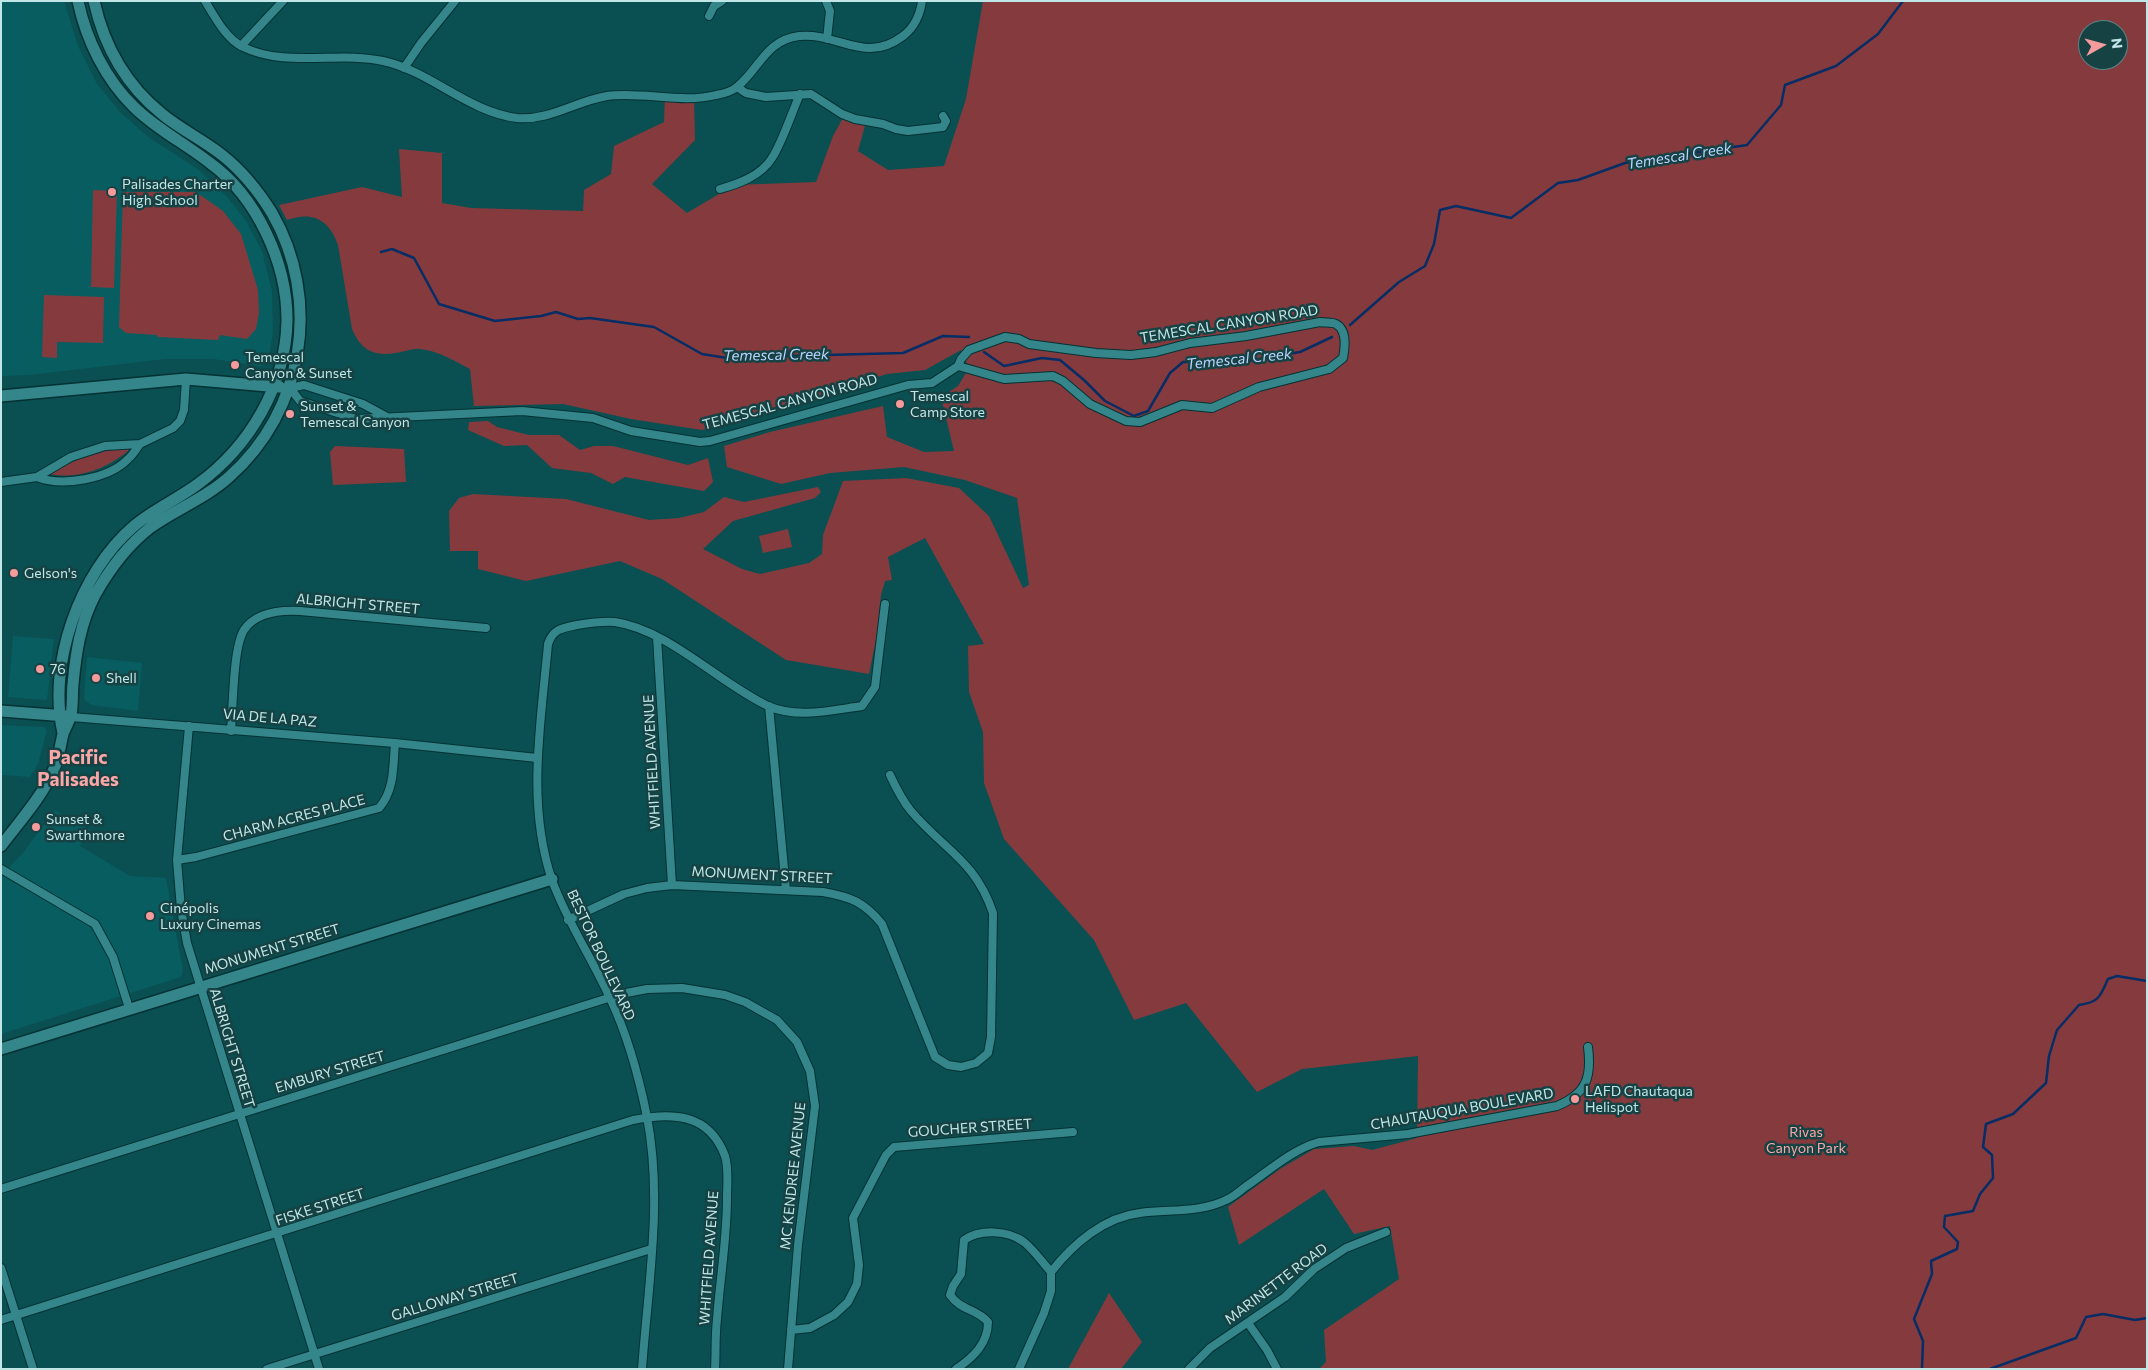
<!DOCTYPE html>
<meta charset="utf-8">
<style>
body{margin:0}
#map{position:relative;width:2148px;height:1370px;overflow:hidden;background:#0a4f52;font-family:Commissioner,sans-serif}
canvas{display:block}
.frame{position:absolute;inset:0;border:2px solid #c0e6e7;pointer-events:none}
.north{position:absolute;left:2078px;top:20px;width:50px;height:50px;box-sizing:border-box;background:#174244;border:1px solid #5b8485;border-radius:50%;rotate:83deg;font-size:14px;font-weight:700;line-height:20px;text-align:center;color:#c0e6e7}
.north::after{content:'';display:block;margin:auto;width:18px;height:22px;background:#f59b9c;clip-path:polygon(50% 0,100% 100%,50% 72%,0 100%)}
</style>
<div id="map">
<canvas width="2148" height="1370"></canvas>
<div class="frame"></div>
<div class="north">N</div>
</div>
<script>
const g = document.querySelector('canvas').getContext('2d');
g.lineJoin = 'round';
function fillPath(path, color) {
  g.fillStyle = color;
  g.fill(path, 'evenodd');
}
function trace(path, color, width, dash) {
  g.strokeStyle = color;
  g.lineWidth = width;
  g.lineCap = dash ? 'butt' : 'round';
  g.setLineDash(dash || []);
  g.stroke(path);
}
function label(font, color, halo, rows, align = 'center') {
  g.font = font + ' Commissioner,sans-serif';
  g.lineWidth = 5;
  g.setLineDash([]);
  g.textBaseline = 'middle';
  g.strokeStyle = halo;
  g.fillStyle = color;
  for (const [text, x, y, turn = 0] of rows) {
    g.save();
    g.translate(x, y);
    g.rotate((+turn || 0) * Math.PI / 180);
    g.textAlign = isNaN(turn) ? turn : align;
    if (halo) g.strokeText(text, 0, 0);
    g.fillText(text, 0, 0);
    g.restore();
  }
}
fillPath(new Path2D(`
 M1 1H64L78 46 97 84 120 112 148 137 199 170 228 198 246 221 262 251 272 291 273 334 268 361 265 364 260 366 213 359H165L30 375 1 376Z
 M13 636 54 639 47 700 8 697Z
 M87 657 142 663 138 711 91 705 84 699Z
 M1 725 44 727 47 730 38 764 30 777 1 775Z
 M55 810 91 830 80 846 130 876 166 878 183 971 181 977 1 1034V876L22 854Z`), '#085d60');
fillPath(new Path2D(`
 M983 1H2147V1369H1319L1326 1362 1324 1330 1399 1279 1390 1226 1354 1234 1324 1189 1239 1245 1228 1207 1280 1169 1314 1149 1354 1146 1372 1150 1417 1138 1418 1056 1302 1069 1257 1092 1186 1003 1134 1020 1094 940 1004 839 984 783 983 732 969 692 968 646 984 644 925 538 888 557 892 580 885 581 881 595 877 635 869 674 786 660 662 579 620 561 526 581 478 569V551H450L449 511 459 498 473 494 566 499 649 520 679 518 704 512 724 497 744 502 818 487 821 492 815 498 733 521 703 549 742 569 760 574 809 563 822 554 823 535 843 481 906 478 959 488 989 516 1023 588 1029 585 1017 498 965 480 904 467 830 473 781 484 727 467 724 446 770 432 883 406 887 437 924 452 954 451 941 397 958 386 969 368 961 350 925 370 887 374 731 423 702 430 631 419 563 404 474 406 470 369C455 361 438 351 420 349 414 348 407 351 401 352 377 357 362 353 352 329L338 245C329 219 312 211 287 220L279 205 362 187 402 197 399 149 442 153V203L471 208 583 211 584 190 611 174 614 146 664 122 665 96 694 98 695 140 652 184 687 213 734 185 816 182 833 136 844 116 866 122 858 151 888 170 944 166 966 99ZM2088 30H2118V60H2088Z
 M93 190 117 191 114 288 91 287Z
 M123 192H196L223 211 241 234 258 290 259 313 256 329 247 339 220 335 218 340 158 337 157 335 126 333 119 327Z
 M44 295 104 297 103 343 57 342V358L42 357Z
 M488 421 497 427 529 435H559L580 450 594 446H613L688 465 708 458 713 482 704 491 625 477 613 484 591 473 552 468 527 445 504 446 468 430 469 422Z
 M335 446 404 449 406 482 333 485 330 452Z
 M117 447 130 449C109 468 78 480 50 474L78 459Z
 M788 529 792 547 763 553 759 536Z
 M1109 1293 1142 1342 1121 1369H1068Z`), '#853b3e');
trace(new Path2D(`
 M381 252 392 249 414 258 439 304 495 321 541 316 556 312 578 319 590 318 654 327 702 354 733 359 757 353 788 356 903 353 943 336 969 337
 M1350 325 1399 282 1425 266 1434 244 1440 210 1456 206 1511 218 1558 183 1578 180 1625 163 1747 145 1781 105 1785 85 1836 66 1878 34 1903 1
 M984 352 1004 366 1042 358 1060 360 1084 380 1105 401 1134 416 1148 411 1170 373 1183 362H1242L1300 352 1332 337
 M1922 1369 1923 1341 1914 1319 1932 1274 1931 1261 1957 1249 1958 1242 1944 1227 1945 1216 1973 1211 1980 1194 1993 1178 1992 1155 1983 1147 1986 1124 2013 1114 2046 1083 2049 1056 2057 1030 2079 1005C2100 1002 2100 996 2108 979L2117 976 2147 981
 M1990 1369 2076 1338 2086 1317 2103 1314 2135 1320 2147 1318`), '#062d65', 2.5);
const street = new Path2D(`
 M205 1C215 17 226 39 243 47 286 68 338 51 383 61 430 71 468 112 517 118 549 121 576 101 607 96 642 91 682 104 716 95 722 94 733 91 738 86 759 69 766 40 799 36 838 32 865 65 903 36 915 27 920 15 922 1
 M826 1 830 11 827 39
 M709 16 714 6 722 1
 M241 46 283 1
 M404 68 421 43 455 1
 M737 87 746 93 766 97 811 94 842 114 855 119 883 124 896 129 908 131 943 127 946 121 943 116
 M720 189C738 184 761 176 772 158 782 143 792 112 800 94
 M1320 322C1325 323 1332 322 1336 324 1347 330 1345 348 1343 358L1329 369 1259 387 1212 408 1182 405 1140 422 1126 421 1090 404 1063 381 1053 376 1004 379 958 366 961 359 969 350 1005 337 1019 339 1029 344 1096 353 1131 355 1156 352 1190 343 1246 336Z
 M387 417 363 404 304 385 290 388 300 401 356 419 522 411 593 418 631 431 700 442 710 441 908 385 932 383 958 366
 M37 477C62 487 109 479 128 459 133 455 136 449 140 444
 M1 482 37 477 71 457 105 446 140 444 173 428 180 421 184 410 186 379
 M657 637 672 885
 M769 706 786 890
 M71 717 395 743 537 758
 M189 726 177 860 181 909 187 943 319 1369
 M231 731C233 708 233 647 244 630 256 612 280 610 300 611L486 628
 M177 860 196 857 379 808C395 790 393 765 395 743
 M1 869 95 924 113 957 129 1008
 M568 920 624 894 647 888 672 885 823 892C851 897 864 902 882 924L935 1057 948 1065 961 1067 976 1063 988 1053 991 1037 993 913C975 860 944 850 911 811 902 800 896 788 890 775
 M1 1189 621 994 647 989 682 988 725 995 745 1002 777 1020 797 1042 810 1071 815 1106 798 1245 788 1369
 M1 1268 33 1369
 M1 1320 633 1120C672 1112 709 1113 725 1156 729 1168 727 1185 727 1198 727 1239 720 1279 717 1319 715 1336 716 1352 715 1369
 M1248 1323 1267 1350 1277 1369
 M791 1330 810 1328 834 1315 848 1302 857 1284 859 1265 853 1218 886 1155 894 1147 1073 1132
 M267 1369 651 1249
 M642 1369C648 1286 663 1199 647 1117 639 1077 628 1036 610 998 592 958 567 922 552 880 526 803 541 723 548 644 553 629 562 628 577 625 589 623 603 621 615 622 669 630 719 683 768 706 798 719 832 710 862 706L875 687 885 604
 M956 1369C974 1357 988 1343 988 1322 976 1308 961 1311 950 1295L953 1286 961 1274 964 1240C980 1229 1008 1230 1024 1242 1034 1250 1042 1262 1051 1272
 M1019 1369 1044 1313 1051 1291V1272C1073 1244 1104 1217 1140 1213 1168 1209 1200 1213 1226 1200 1233 1197 1239 1192 1245 1187 1269 1171 1291 1150 1319 1142L1408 1134 1557 1106C1586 1094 1592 1078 1588 1047
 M1189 1369 1210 1348 1285 1297 1314 1269 1346 1248 1386 1232`);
const secondary = new Path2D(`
 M1 396 186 379 280 387
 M1 711 66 716
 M63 733C47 664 80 572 134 526 154 509 178 499 198 484 250 446 286 385 287 320 287 263 257 197 210 163 186 144 156 129 134 107 106 80 86 40 78 1
 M1 846C19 822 42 797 54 769 59 758 60 746 63 734 65 728 69 722 71 715 73 705 72 694 73 684 76 652 80 624 95 595 109 570 129 544 151 527 176 509 206 498 229 477 304 411 322 300 272 213 259 192 241 170 222 155 203 140 180 129 162 114 126 85 104 46 94 1
 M1 1049 552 879`);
trace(street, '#033234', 10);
trace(secondary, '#033234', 14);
trace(street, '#35868a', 8);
trace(secondary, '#35868a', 11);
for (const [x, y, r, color] of [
 [112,192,5,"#f59b9c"],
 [235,365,5,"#f59b9c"],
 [900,404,5,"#f59b9c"],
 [290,414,5,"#f59b9c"],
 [14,573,5,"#f59b9c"],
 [40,669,5,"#f59b9c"],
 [96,678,5,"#f59b9c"],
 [36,827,5,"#f59b9c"],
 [150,916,5,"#f59b9c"],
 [1575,1099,5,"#f59b9c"]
]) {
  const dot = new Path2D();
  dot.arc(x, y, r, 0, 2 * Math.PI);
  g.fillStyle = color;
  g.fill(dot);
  trace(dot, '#174244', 2);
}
label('14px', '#c0e6e7', '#174244', [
 ["Palisades Charter",122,184],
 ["High School",122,200],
 ["Temescal",245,357],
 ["Canyon & Sunset",245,373],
 ["Temescal",910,396],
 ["Camp Store",910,412],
 ["Sunset &",300,406],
 ["Temescal Canyon",300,422],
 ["Gelson's",24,573],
 ["76",50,669],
 ["Shell",106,678],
 ["Sunset &",46,819],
 ["Swarthmore",46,835],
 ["Cinépolis",160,908],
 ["Luxury Cinemas",160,924],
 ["LAFD Chautaqua",1585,1091],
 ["Helispot",1585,1107]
], 'left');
label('14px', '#c0e6e7', '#174244', [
 ["TEMESCAL CANYON ROAD",1229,324,-9],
 ["TEMESCAL CANYON ROAD",790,402,-15],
 ["ALBRIGHT STREET",358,604,5],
 ["VIA DE LA PAZ",270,718,5],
 ["WHITFIELD AVENUE",652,762,-93],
 ["CHARM ACRES PLACE",294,818,-15],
 ["MONUMENT STREET",762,875,3],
 ["MONUMENT STREET",272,949,-17],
 ["BESTOR BOULEVARD",601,955,65],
 ["ALBRIGHT STREET",232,1048,73],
 ["EMBURY STREET",330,1072,-17],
 ["CHAUTAUQUA BOULEVARD",1462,1109,-10],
 ["GOUCHER STREET",970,1128,-4],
 ["MC KENDREE AVENUE",793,1176,-84],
 ["FISKE STREET",320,1207,-18],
 ["WHITFIELD AVENUE",709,1258,-86],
 ["MARINETTE ROAD",1276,1284,-37],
 ["GALLOWAY STREET",455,1297,-17]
]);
label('14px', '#fba8a8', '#174244', [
 ["Rivas",1806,1132],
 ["Canyon Park",1806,1148]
]);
label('italic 15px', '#b9d5ff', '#174244', [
 ["Temescal Creek",1679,156,-9],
 ["Temescal Creek",776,355,-1],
 ["Temescal Creek",1239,359,-6]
]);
label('bold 19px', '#fba7a7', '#174244', [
 ["Pacific",78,758],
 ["Palisades",78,780]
]);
</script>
